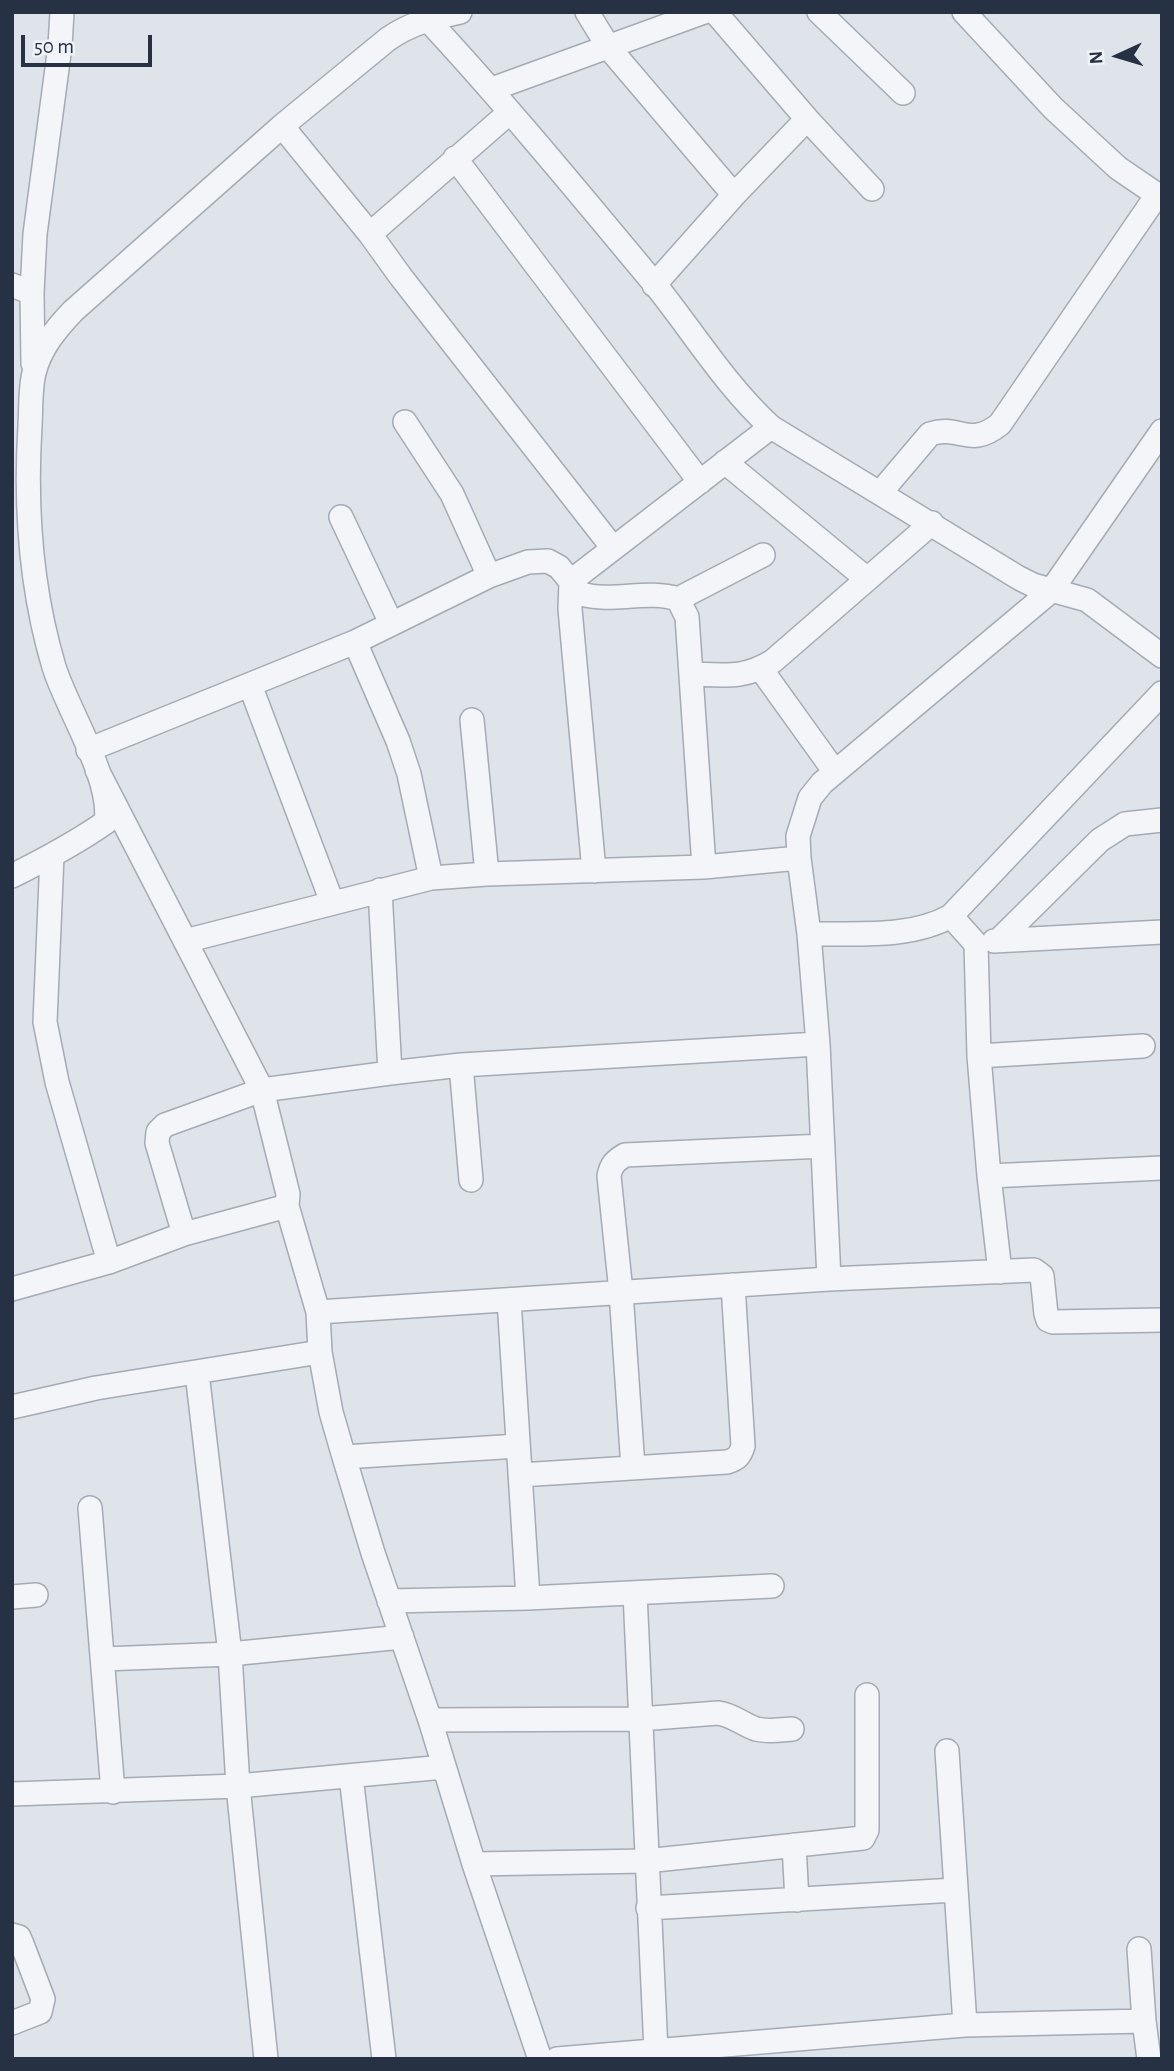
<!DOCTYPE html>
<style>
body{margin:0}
#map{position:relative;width:1174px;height:2071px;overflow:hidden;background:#dfe4ea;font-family:"Alegreya Sans",sans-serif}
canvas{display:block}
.frame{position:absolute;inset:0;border:14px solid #263143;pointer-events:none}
.north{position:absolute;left:1083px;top:21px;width:70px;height:70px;-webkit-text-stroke:5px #eff3f7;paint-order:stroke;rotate:266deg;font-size:19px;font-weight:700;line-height:28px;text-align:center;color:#263143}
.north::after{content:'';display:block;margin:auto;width:24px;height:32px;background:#263143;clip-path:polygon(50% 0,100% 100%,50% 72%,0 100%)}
.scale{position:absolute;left:21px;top:35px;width:131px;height:32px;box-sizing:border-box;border:4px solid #263143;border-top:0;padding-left:9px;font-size:21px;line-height:24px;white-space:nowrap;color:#263143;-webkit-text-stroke:5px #eff3f7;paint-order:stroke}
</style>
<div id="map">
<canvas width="1174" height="2071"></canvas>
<div class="frame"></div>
<div class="north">N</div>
<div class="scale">50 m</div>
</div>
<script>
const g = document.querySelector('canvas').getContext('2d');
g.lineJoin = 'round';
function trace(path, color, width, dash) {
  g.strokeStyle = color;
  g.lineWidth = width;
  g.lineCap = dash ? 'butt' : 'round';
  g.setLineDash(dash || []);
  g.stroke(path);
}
const minor = new Path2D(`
 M587 12 609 48 734 195
 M715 12 807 119 872 189
 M819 12 903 93
 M964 12 1053 108 1118 168 1162 198
 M427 19C505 103 579 193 653 282 692 330 725 385 771 427L1019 578 1033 585 1087 600 1162 656
 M492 89 704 12
 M282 126 370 234 401 277 613 548
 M455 158 700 482
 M370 234 510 112
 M12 285 32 293
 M654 285 734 195 807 119
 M33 363 32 293 35 234 60 46 62 12
 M405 422 452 494 489 576
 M725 462 867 579
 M880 493 930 434C960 424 969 449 1000 424L1157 195
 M341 517 391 623
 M678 599 763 555
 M355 642 398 741 409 774 431 878
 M761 669 835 772
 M692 674C724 675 745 679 773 661L932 523
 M250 685 332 902
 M472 720 487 874
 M88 750 355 642 489 576 528 562 548 561 559 567 581 594C613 603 647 589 678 599L687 617 704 867
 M97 770 262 1090 288 1194 287 1206 318 1312 320 1352 331 1412 344 1457 373 1553 430 1720 474 1864 540 2059
 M52 856 45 1022 57 1082 109 1262
 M594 871 570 609 571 581 771 427
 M12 876C44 860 76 843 106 822 113 780 67 709 54 667 31 590 25 506 30 426 31 409 30 389 34 373 40 348 56 329 73 311L282 126 388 39C411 23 433 18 460 12
 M380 890 390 1073
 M951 916 976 944 979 1056 989 1176 1000 1272
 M809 934C856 933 910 939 951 916L1162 693
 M999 940 1100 840 1125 824 1162 820
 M185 941 431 878 487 874 704 867 799 858
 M994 941 1162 932
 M979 1056 1143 1046
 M461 1065 471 1180
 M989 1176 1162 1168
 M184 1234 157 1143 158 1132 165 1125 262 1090 390 1073 461 1065 818 1044
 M829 1279 818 1044 809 934 799 858 798 836 810 798 822 783 1051 591 1162 431
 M12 1289 109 1262 184 1234 287 1206
 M509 1300 528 1598
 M318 1312 829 1279 1034 1270 1042 1276 1046 1314 1048 1320 1053 1322 1162 1320
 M197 1373 230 1654 238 1786 266 2059
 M12 1407 96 1388 320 1352
 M344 1457 518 1446
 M633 1468 621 1292 609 1176C611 1165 615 1161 625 1155L823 1146
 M520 1475 727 1462C737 1459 740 1456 743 1446L733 1285
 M90 1508 113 1792
 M635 1593 656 2051
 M12 1597 36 1595
 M389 1601 528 1598 772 1586
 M104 1659 230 1654 402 1637
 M430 1720 640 1719 718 1713C733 1715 742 1724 756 1729 768 1732 780 1730 792 1729
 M947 1751 965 2025
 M351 1776 384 2059
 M12 1794 238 1786 444 1767
 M794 1845 797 1900
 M474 1864 646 1861 863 1838 867 1830V1695
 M648 1908 955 1890
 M12 1935 19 1937 22 1944 43 1999 40 2012 12 2023
 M1139 1949 1144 2021 1149 2059
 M557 2059 965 2025 1144 2021`);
trace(minor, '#a4abb5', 26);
trace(minor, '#f3f5f8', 23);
</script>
